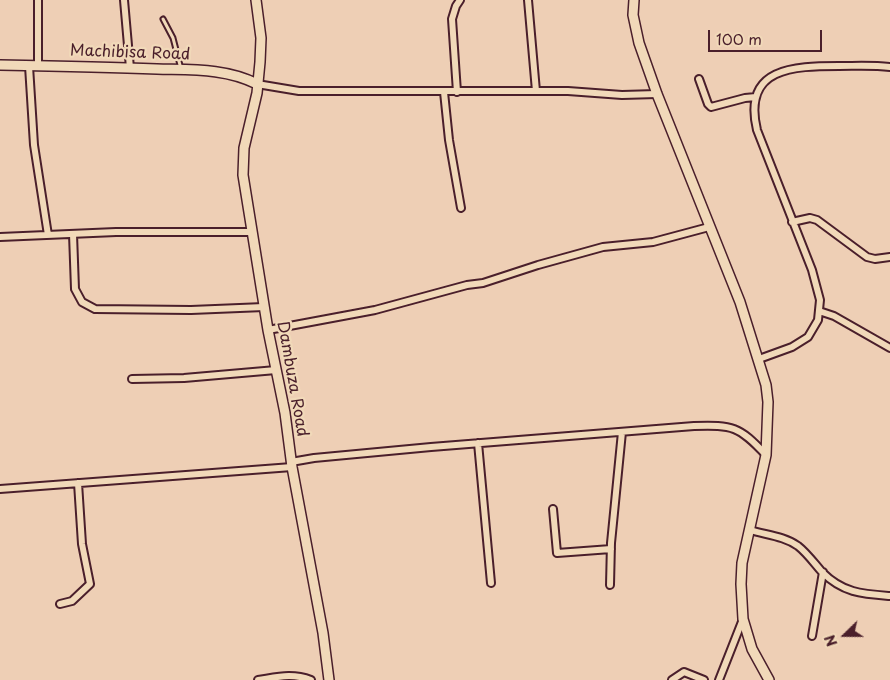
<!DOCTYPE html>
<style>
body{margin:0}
#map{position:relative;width:890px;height:680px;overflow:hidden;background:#eecfb5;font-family:"Playpen Sans",sans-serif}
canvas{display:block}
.north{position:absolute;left:820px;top:610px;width:50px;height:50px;-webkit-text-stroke:4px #f1d9b9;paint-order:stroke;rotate:248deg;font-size:14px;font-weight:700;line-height:20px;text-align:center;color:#4a1f2b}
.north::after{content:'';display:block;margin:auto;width:18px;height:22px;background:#4a1f2b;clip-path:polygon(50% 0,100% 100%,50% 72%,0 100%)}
.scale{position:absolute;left:708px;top:30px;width:114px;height:22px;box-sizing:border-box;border:2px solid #4a1f2b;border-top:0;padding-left:6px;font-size:15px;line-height:18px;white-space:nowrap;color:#4a1f2b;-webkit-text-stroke:4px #f1d9b9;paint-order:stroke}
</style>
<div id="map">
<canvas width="890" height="680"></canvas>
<div class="north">N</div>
<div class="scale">100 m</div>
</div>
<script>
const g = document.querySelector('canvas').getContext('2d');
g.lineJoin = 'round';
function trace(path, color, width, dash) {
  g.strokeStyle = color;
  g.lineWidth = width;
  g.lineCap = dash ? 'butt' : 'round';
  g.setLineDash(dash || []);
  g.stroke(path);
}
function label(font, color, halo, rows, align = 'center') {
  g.font = font + ' "Playpen Sans",sans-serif';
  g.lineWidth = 4.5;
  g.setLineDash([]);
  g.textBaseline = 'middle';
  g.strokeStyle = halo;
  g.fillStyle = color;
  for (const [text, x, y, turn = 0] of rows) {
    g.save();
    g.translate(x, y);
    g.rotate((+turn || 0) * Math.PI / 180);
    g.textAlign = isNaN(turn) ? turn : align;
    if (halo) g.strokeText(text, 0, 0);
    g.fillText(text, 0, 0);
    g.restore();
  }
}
const lane = new Path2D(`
 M163 19 173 38 181 69`);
const street = new Path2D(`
 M38 0V66
 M124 0 130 68
 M528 0 536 91
 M29 66 34 145 48 235
 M699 79 708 104 711 107 745 98 756 97
 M257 84 299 91H568L622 95 657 94
 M444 92 449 140 461 208
 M457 92 452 19 456 6 460 0
 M792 222 810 218 817 220 867 257 875 259 890 257
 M73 234 75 289 82 302 95 309 191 310 264 307
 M0 237 116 232H252
 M819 311 834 316 890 348
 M268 330 375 310 467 285 483 283 538 265 603 247 653 242 709 227
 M759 359 792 347 808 337 818 320 820 300 812 270 757 130C742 67 794 66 839 66 856 66 873 65 890 67
 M132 379 184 378 276 370
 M478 443 491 583
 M291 462 314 458 431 447 694 426C733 425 739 426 766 455
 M0 489 292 467
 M553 509 557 553 611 549
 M750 530C766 535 784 536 798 546 807 553 814 563 822 572 843 593 862 594 890 596
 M610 585 611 543 622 432
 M60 604 72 601 90 584 82 544 78 483
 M812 636 823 572
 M258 680C278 677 292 673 311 680
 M672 680 684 672 704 680
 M719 680 743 619`);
const secondary = new Path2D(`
 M256 0 261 38 260 62 257 93 244 148 243 175 268 330 285 413 292 467 323 633 329 680
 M634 0 633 15 639 43 657 94 740 302 766 385 768 402 766 455 742 563 741 584 743 619 752 649 769 680
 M0 65C52 66 104 67 157 69 191 70 226 68 257 84`);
trace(lane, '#4a1f2b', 7);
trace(street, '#4a1f2b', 10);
trace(secondary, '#4a1f2b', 12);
trace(lane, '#f1d9b9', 3);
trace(street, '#f1d9b9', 6);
trace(secondary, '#f1d9b9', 9);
label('16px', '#4a1f2b', '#f1d9b9', [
 ["Machibisa Road",130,53,2],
 ["Dambuza Road",292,379,80]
]);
</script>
